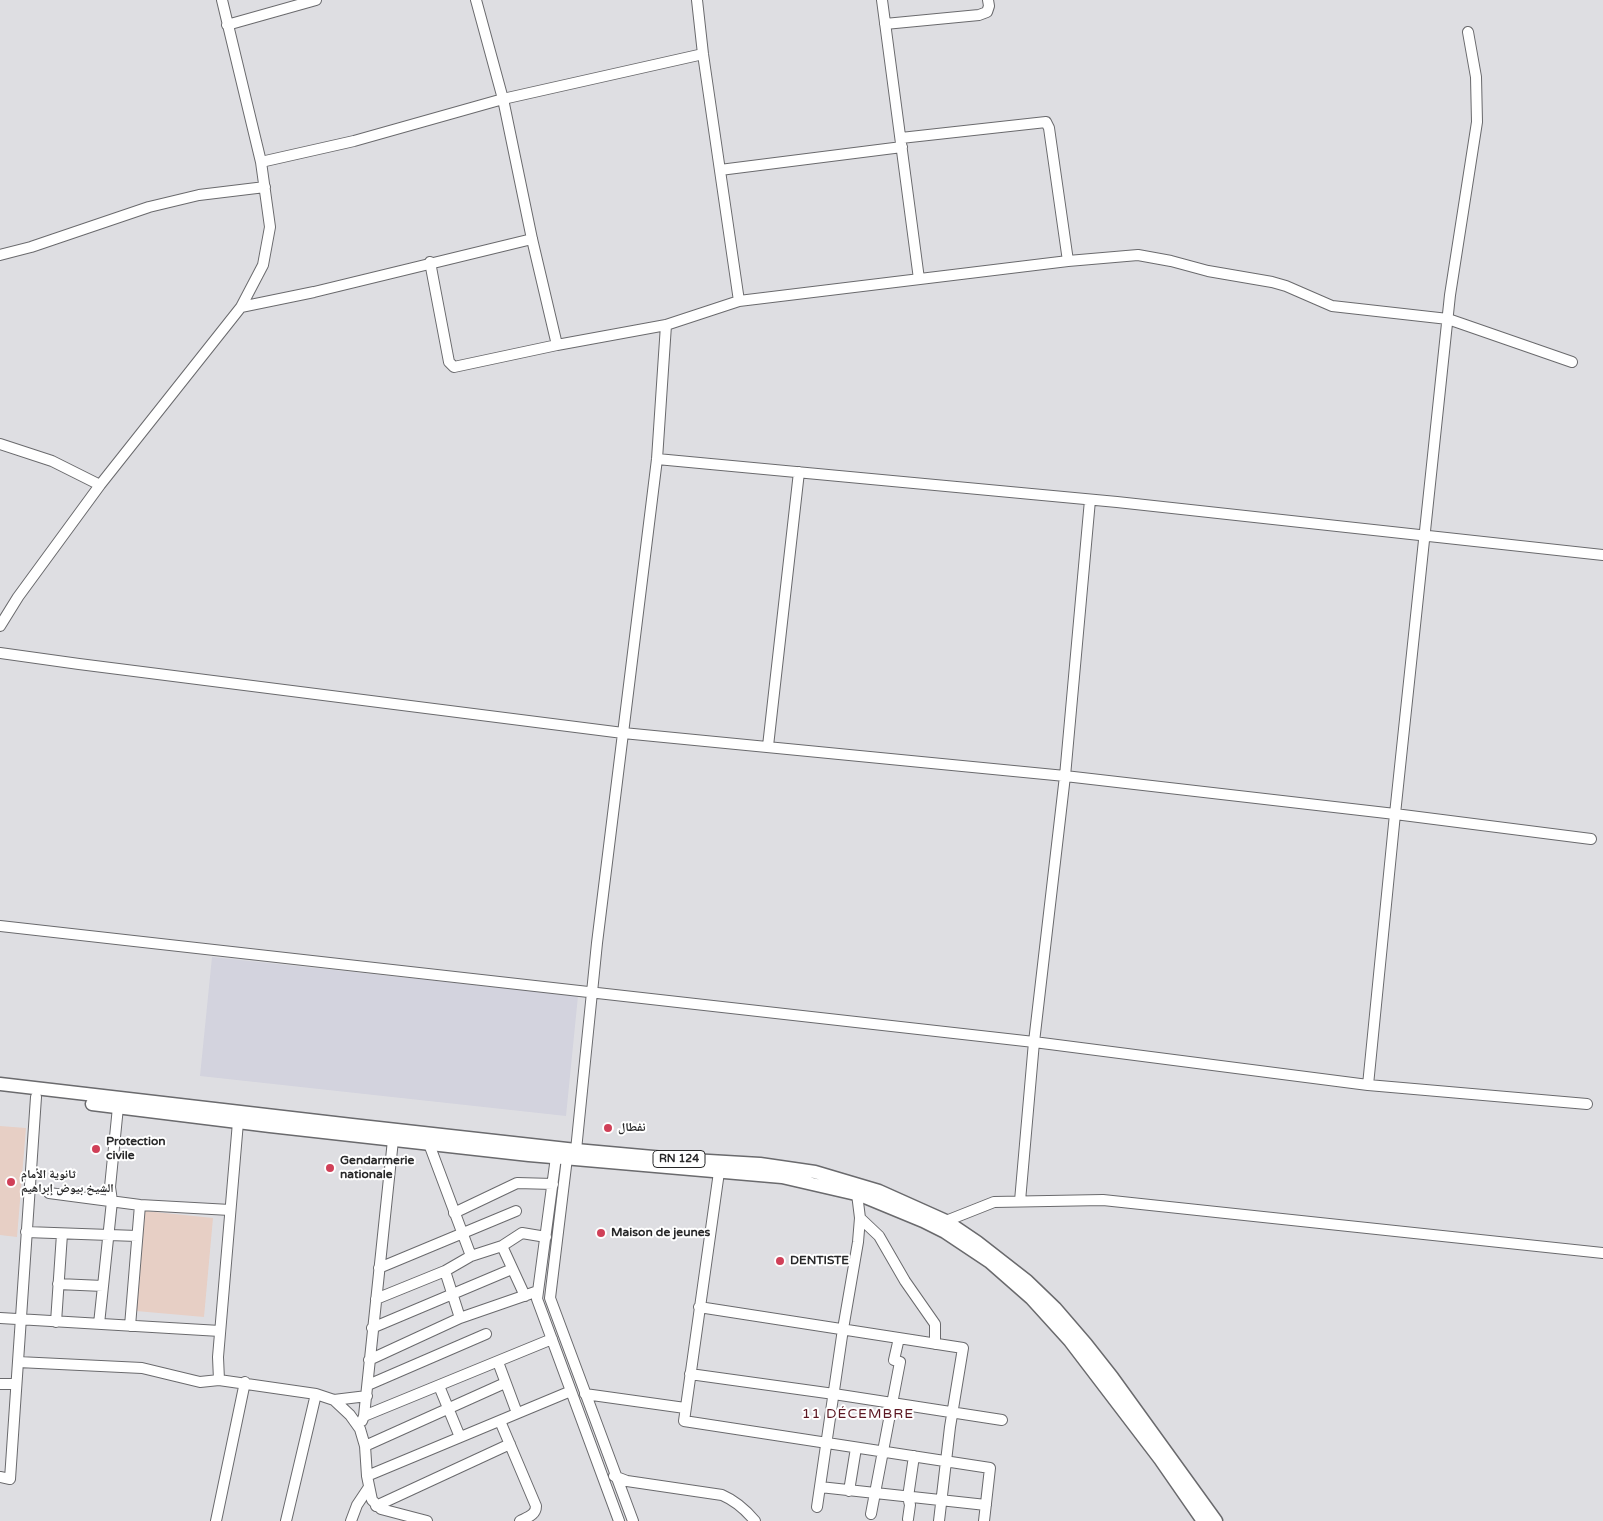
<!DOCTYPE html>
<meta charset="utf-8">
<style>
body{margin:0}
canvas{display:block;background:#dedee2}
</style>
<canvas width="1603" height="1521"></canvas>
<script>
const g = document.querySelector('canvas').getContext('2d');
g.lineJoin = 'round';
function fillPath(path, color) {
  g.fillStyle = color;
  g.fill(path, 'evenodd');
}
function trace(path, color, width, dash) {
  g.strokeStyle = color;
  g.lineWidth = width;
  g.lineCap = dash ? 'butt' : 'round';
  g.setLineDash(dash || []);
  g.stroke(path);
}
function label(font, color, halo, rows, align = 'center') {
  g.font = font + ' "Varela Round","Noto Naskh Arabic",sans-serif';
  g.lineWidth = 4;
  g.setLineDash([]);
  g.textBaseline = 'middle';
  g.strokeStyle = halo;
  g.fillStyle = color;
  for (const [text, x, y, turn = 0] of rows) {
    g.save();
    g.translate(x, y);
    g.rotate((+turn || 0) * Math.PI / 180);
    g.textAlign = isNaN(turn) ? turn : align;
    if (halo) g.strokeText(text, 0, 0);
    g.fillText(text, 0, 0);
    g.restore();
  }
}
fillPath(new Path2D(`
 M212 957 578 996 566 1116 200 1076Z`), '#d3d3de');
fillPath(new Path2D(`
 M0 1126 26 1128 17 1237 0 1235Z
 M145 1211 213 1218 204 1317 136 1311Z`), '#e7cfc5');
const minor = new Path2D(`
 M476 0 503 99 532 239 557 345
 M697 0 703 54 739 301
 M882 0 919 279
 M885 24 979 15 987 12 989 6 988 0
 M227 25 316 0
 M901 138 1046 122 1049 128 1068 261
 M261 162 354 141 503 99 703 54
 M720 170 902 147
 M0 255 31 247 149 207 199 195 265 187
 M430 262 449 362 454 367 557 345 666 325 739 301 1068 261 1138 255 1171 261 1208 271 1272 282 1286 286 1332 306 1448 319 1572 362
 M241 307 314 292 532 239
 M0 444 52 461 100 485
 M657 459 1117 502 1603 555
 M0 626 18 597 100 485 241 307 263 265 270 227 261 162 222 0
 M0 653 79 664 623 733 1065 776 1395 814 1591 839
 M768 746 799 472
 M0 926 1034 1042 1368 1085 1587 1104
 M1368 1085 1395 814 1450 295 1477 122 1476 77 1468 32
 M238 1122 218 1357 219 1380 316 1394 334 1400 350 1415 360 1429 365 1446 367 1476 372 1500 381 1509 427 1521
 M429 1144 471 1256
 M576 1150 597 943 657 459 666 325
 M556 1157 537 1299 619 1521
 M567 1158 550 1298 633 1521
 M719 1172 684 1421 990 1468 984 1521
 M49 1193 140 1205 230 1210
 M857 1194 860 1218 879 1236 905 1281 935 1324V1344
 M1020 1201 1034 1042 1065 776 1090 500
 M454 1213 517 1183 553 1184
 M946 1221 994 1202 1103 1200 1603 1253
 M26 1232 137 1236
 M502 1246 525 1296
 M379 1268 516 1211
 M445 1271 460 1318
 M58 1284 103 1286
 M376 1299 445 1271 471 1256 502 1246 522 1233 546 1237
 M699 1307 963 1348 950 1427 939 1521
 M0 1318 220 1331
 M56 1322 62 1234
 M99 1324 112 1201 110 1187 118 1107
 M130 1326 140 1205
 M372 1328 512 1269
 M369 1360 460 1318 538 1291
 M18 1362 142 1368 200 1382 219 1380
 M498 1362 517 1413
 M690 1374 834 1394 1002 1420
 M0 1384H16
 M368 1385 486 1334
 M439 1386 460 1437
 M585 1394 685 1408
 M334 1400 367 1396
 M364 1416 393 1140
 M362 1421 364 1416 552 1339
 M500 1421 536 1506C536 1515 528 1517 520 1521
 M365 1446 505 1383
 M367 1476 571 1391
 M614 1476 627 1481 722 1495C736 1501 745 1509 755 1521
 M0 1477 10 1479 36 1097
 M820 1487 986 1505
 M849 1491 856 1448
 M376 1506 510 1444
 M817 1507 843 1329 858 1242 860 1218
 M871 1514 900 1362 894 1360 899 1338
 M908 1519 910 1505 908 1497 914 1456
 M216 1521 245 1382
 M286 1521 316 1394
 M351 1521 357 1505 369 1487`);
const major = new Path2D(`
 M0 1084 352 1125 576 1150 675 1159 760 1164 815 1172 879 1191 946 1221 977 1242 1027 1281 1055 1308 1086 1344 1112 1377 1216 1521
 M92 1104 270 1126 529 1155 782 1177 860 1195 923 1221 945 1232 990 1262 1031 1298 1070 1341 1160 1459 1203 1521`);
trace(minor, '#6a6a6d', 12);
trace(major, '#6a6a6d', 15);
trace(minor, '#fff', 10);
trace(major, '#fff', 12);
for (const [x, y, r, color] of [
 [608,1128,5,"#d04058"],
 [96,1149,5,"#d04058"],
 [330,1168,5,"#d04058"],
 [11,1182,5,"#d04058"],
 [601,1233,5,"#d04058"],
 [780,1261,5,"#d04058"]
]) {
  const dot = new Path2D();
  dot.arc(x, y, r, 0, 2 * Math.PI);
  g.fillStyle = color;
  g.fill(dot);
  trace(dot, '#fff', 2);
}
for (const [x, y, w] of [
 [679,1159,52]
]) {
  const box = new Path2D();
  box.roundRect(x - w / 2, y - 8.5, w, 17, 4);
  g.fillStyle = '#fff';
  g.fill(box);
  trace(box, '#282829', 1);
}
label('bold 11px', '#282829', null, [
 ["RN 124",679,1159]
]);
label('bold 12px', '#282829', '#fff', [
 ["نفطال",618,1128],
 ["Protection",106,1142],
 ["civile",106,1156],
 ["Gendarmerie",340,1161],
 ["nationale",340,1175],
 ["ثانوية الأمام",21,1175],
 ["الشيخ بيوض إبراهيم",21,1189],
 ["Maison de jeunes",611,1233],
 ["DENTISTE",790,1261]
], 'left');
g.letterSpacing = '1px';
label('14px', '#5c1722', '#fff', [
 ["11 DÉCEMBRE",858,1414]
]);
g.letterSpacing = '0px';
</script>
